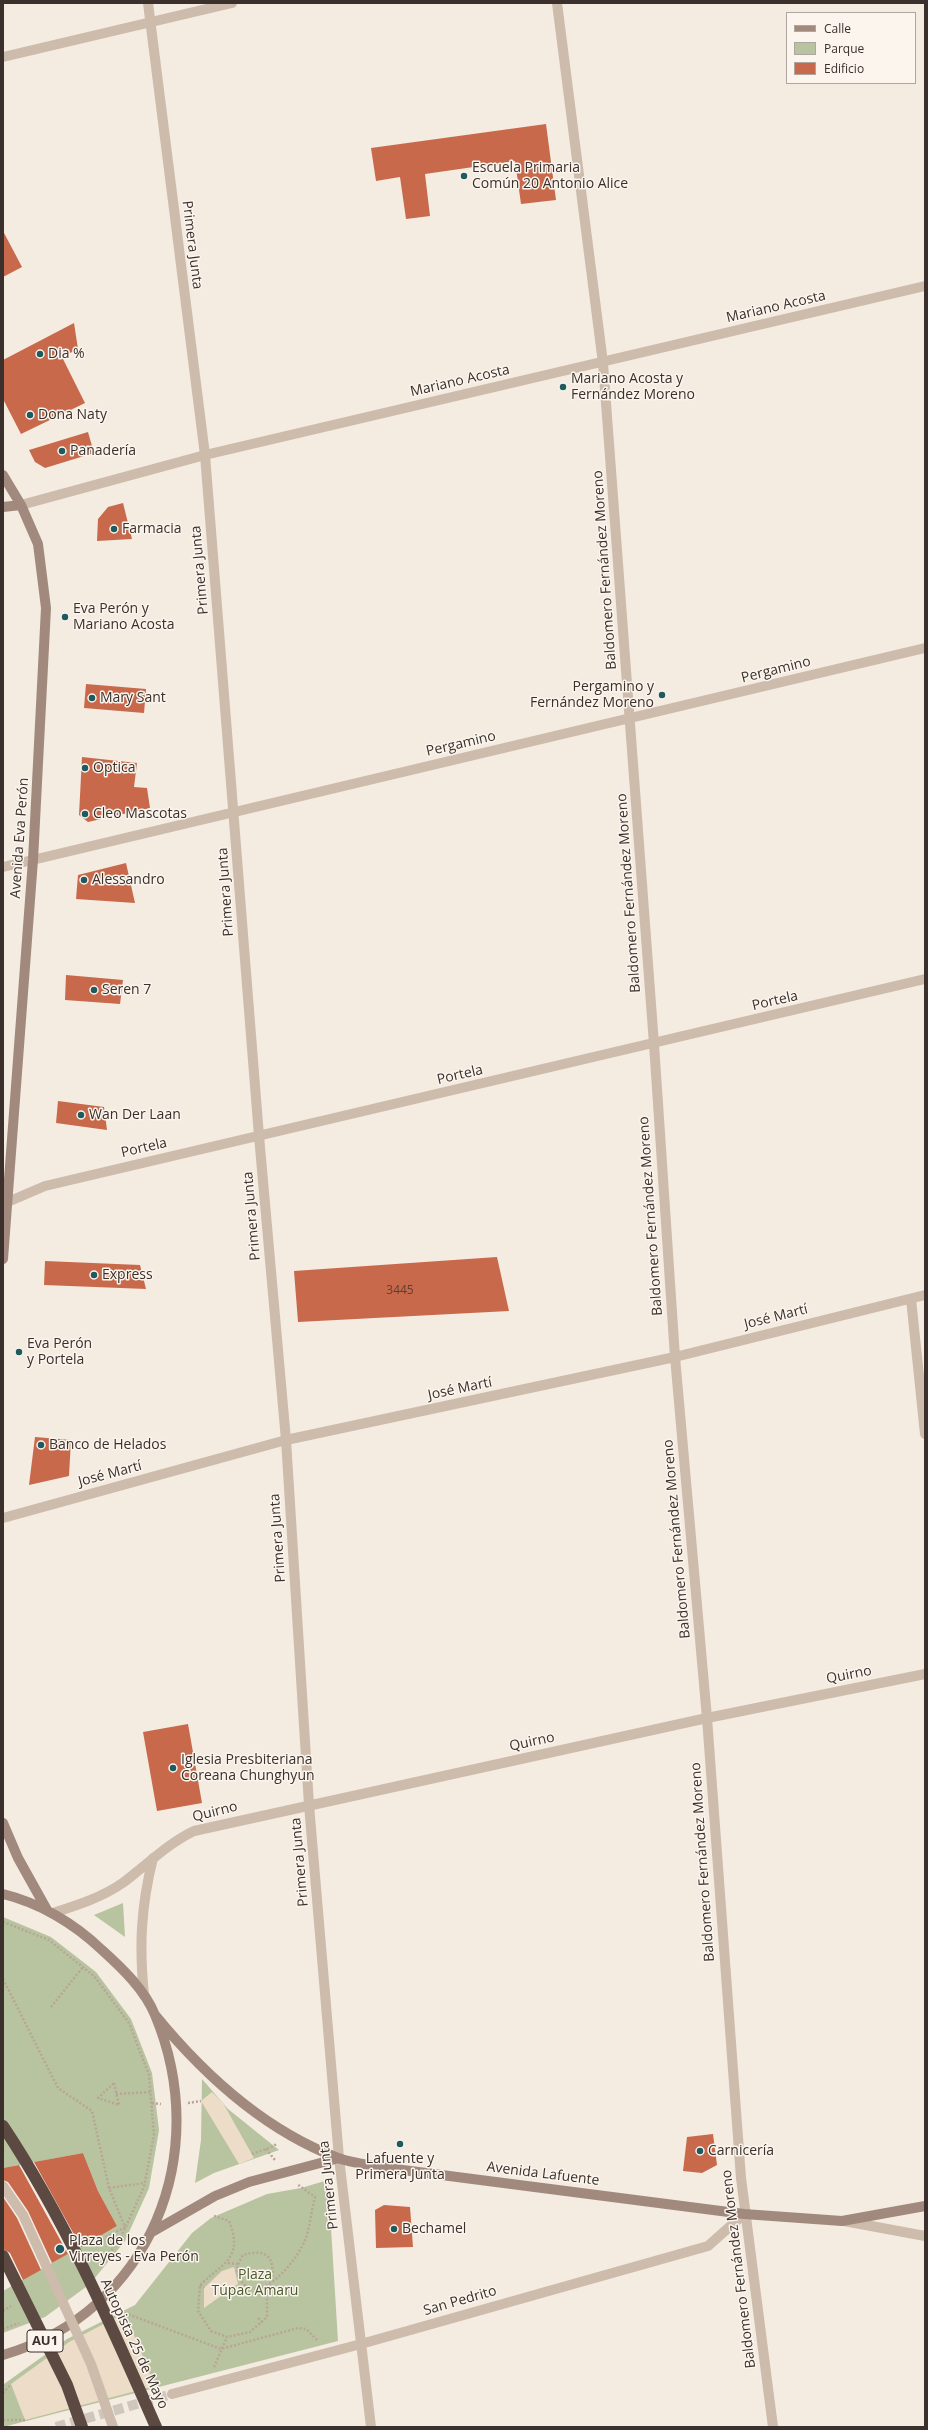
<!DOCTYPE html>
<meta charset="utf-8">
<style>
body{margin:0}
#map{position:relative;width:928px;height:2430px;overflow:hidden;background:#f4ebe1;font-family:"Open Sans",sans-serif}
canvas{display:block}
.frame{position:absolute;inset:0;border:4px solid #3b302b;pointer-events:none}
.legend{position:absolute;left:786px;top:12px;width:130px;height:72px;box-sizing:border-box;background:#fbf5ee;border:1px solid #aea6a0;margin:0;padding:5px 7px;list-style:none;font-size:12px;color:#3b302b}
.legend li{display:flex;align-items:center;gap:8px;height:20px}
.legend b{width:20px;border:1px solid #aea6a0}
</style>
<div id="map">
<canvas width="928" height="2430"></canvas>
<div class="frame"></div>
<ul class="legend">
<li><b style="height:5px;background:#a18a7d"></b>Calle</li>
<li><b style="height:11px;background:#b8c4a0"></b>Parque</li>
<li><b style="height:11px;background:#c8694b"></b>Edificio</li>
</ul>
</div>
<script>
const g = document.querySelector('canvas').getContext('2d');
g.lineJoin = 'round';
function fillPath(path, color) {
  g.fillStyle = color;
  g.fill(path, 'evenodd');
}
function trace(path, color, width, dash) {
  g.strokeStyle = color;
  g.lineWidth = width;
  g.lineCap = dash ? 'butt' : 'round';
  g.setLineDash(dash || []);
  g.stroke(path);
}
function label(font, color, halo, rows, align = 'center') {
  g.font = font + ' "Open Sans",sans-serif';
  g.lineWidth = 3;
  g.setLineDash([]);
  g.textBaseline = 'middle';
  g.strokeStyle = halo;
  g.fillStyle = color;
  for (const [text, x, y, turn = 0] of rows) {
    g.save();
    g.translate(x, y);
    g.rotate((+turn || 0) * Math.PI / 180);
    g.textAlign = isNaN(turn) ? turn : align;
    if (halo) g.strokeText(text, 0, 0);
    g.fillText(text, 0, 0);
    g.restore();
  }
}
fillPath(new Path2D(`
 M123 1903 125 1937 94 1915Z
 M3 1917 51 1937 96 1972 131 2019 152 2073 159 2130 149 2188 125 2241 90 2284 45 2317 3 2333V2291L117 2226 98 2191 83 2153 3 2168Z
 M202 2079 228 2109 279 2150 214 2173 195 2183 201 2140Z
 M328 2180 338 2341 3 2427 4 2384 67 2339 135 2305 192 2233 211 2218 267 2194 301 2188Z`), '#b8c4a0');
fillPath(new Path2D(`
 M212 2092 223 2103 254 2158 239 2164 201 2101Z
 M234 2267 238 2284 204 2308V2288L222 2271Z
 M125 2313 155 2386 25 2420 11 2384 69 2342Z`), '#ecdcc8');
fillPath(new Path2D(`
 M546 124 556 200 521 204 515 161 425 174 430 216 406 219 400 177 376 181 371 148Z
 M3 231 22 267 3 277Z
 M74 323 78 349 62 357 85 403 21 434 3 399V360Z
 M88 432 94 453 45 468 35 462 29 450Z
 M123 503 132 539 97 541 98 519 108 507Z
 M86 684 146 689 144 713 84 708Z
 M82 757 137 763 134 787 147 788 150 808 88 822 79 815Z
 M126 863 135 903 76 899 78 875Z
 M66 975 123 980 120 1004 65 1000Z
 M58 1101 104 1107 107 1130 56 1123Z
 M497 1257 509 1311 298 1322 294 1271Z
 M45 1261 140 1265 146 1289 44 1285Z
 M35 1437 71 1440 69 1476 29 1485Z
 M188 1724 202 1803 157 1811 143 1732Z
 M713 2134 717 2165 702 2173 683 2171 687 2137Z
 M83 2153 98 2191 117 2226 81 2247 34 2162Z
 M19 2165 68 2254 52 2263 28 2211 8 2182 3 2180V2168Z
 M3 2197 17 2218 41 2270 23 2280 10 2253 3 2249Z
 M384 2205 410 2207 413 2247 376 2248 375 2210Z`), '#c8694b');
trace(new Path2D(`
 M56 2427 172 2394`), '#cfc6bd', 10, [10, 5]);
trace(new Path2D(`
 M3 1922 49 1940 94 1976 129 2023 149 2075 154 2135 144 2187 120 2239 99 2267
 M3 1979 58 2088 92 2111 109 2188 125 2227 90 2246
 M51 2007 83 1967
 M114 2083 119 2105 98 2098Z
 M116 2094 151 2092
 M152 2103 161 2104
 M188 2103 201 2101
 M266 2149 275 2160
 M252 2154 274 2146 277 2143
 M109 2188 145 2183
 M214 2216 229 2221C244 2258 223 2263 200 2285L198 2311 211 2331 227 2337 250 2332 267 2317V2285
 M228 2263 238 2264
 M272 2281C275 2257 267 2248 243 2255 234 2269 236 2278 249 2289 254 2288 260 2289 264 2287 281 2278 298 2257 305 2240 310 2228 311 2211 315 2197L297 2184
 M200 2285 204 2288
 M3 2311 11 2306
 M125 2313 221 2349 298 2328 306 2329 317 2340
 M258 2318 262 2322
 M3 2329 19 2323
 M214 2367 227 2337
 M3 2393 11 2384
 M3 2420H25`), '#b9a596', 2.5, [2, 2]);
trace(new Path2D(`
 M148 3 205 455 259 1136 286 1440 309 1805 339 2158 371 2427
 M557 3 603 363 654 1044 675 1357 707 1718 741 2178 773 2427
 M3 57 232 3
 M3 867 925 648
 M3 1204 45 1186 925 979
 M911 1299 925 1434
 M3 1518 286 1440 675 1357 925 1295
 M53 1913C78 1905 103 1897 124 1882 148 1864 167 1844 194 1831L707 1718 925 1674
 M144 1995C139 1946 141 1906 153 1858
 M172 2394 361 2344 708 2246 744 2214`), '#cdbbac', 10);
trace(new Path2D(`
 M21 505 205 455 925 286
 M844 2221 925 2236`), '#cdbbac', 10);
trace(new Path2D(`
 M3 475 21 505 38 544 46 608 33 860 3 1259
 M3 507 21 505
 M3 1823 18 1858 47 1910
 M3 1894C40 1903 75 1924 102 1950 122 1968 145 1990 155 2015 213 2153 151 2312 3 2355
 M155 2015C204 2075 264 2130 338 2158 355 2164 377 2166 395 2169L744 2214 842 2221 925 2206
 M152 2232 215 2196 249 2182 339 2158`), '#a18a7d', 10);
trace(new Path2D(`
 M3 2186 23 2215 91 2364 113 2427`), '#cdbbac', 10);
trace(new Path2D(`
 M3 2126C65 2219 111 2325 156 2427
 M3 2256 67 2385 82 2427`), '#5c4a42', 12);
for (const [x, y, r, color] of [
 [464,176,4,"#1f5a5e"],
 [40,354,4,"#1f5a5e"],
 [563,387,4,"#1f5a5e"],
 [30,415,4,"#1f5a5e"],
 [62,451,4,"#1f5a5e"],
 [114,529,4,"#1f5a5e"],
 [65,617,4,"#1f5a5e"],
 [662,695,4,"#1f5a5e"],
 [92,698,4,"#1f5a5e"],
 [85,768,4,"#1f5a5e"],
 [85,814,4,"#1f5a5e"],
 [84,880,4,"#1f5a5e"],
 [94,990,4,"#1f5a5e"],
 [81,1115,4,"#1f5a5e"],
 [94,1275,4,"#1f5a5e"],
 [19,1352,4,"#1f5a5e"],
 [41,1445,4,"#1f5a5e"],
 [173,1768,4,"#1f5a5e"],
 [400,2144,4,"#1f5a5e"],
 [700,2151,4,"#1f5a5e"],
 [394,2229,4,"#1f5a5e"],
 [60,2249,5,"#1f5a5e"]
]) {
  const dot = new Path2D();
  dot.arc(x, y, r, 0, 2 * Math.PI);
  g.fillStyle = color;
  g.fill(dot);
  trace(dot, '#fbf5ee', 1.5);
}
label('12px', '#5e3e33', null, [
 ["3445",400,1291]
]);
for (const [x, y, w] of [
 [45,2341,36]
]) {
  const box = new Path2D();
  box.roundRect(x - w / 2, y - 11, w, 22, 3);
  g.fillStyle = '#fbf5ee';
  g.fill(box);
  trace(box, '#3b302b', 1);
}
label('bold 13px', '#3b302b', null, [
 ["AU1",45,2341]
]);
label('14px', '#3b302b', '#fbf5ee', [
 ["Escuela Primaria",472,168],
 ["Común 20 Antonio Alice",472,184],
 ["Dia %",48,354],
 ["Mariano Acosta y",571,379],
 ["Fernández Moreno",571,395],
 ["Dona Naty",38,415],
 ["Panadería",70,451],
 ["Farmacia",122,529],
 ["Eva Perón y",73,609],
 ["Mariano Acosta",73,625],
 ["Pergamino y",654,687,"right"],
 ["Fernández Moreno",654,703,"right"],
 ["Mary Sant",100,698],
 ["Optica",93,768],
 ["Cleo Mascotas",93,814],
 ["Alessandro",92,880],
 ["Seren 7",102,990],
 ["Wan Der Laan",89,1115],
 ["Express",102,1275],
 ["Eva Perón",27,1344],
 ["y Portela",27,1360],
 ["Banco de Helados",49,1445],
 ["Iglesia Presbiteriana",181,1760],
 ["Coreana Chunghyun",181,1776],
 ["Carnicería",708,2151],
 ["Lafuente y",400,2159,"center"],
 ["Primera Junta",400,2175,"center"],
 ["Bechamel",402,2229],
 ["Plaza de los",69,2241],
 ["Virreyes - Eva Perón",69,2257]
], 'left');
label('14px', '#3b302b', '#fbf5ee', [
 ["Primera Junta",192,245,83],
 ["Mariano Acosta",776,307,-13],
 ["Mariano Acosta",460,381,-13],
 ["Primera Junta",200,570,-95],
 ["Baldomero Fernández Moreno",605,570,-94],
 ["Pergamino",776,670,-14],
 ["Pergamino",461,744,-13],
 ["Avenida Eva Perón",20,838,-86],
 ["Primera Junta",226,892,-94],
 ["Baldomero Fernández Moreno",629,893,-94],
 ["Portela",775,1001,-13],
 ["Portela",460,1075,-13],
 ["Portela",144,1148,-13],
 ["Primera Junta",252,1216,-95],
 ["Baldomero Fernández Moreno",651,1216,-94],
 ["José Martí",776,1317,-14],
 ["José Martí",460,1389,-12],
 ["José Martí",110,1474,-15],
 ["Primera Junta",278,1538,-94],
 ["Baldomero Fernández Moreno",677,1539,-95],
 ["Quirno",849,1675,-11],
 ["Quirno",532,1742,-12],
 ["Quirno",215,1812,-14],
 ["Primera Junta",300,1862,-95],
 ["Baldomero Fernández Moreno",703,1862,-94],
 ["Avenida Lafuente",543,2174,7],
 ["Primera Junta",329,2185,-96],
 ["Baldomero Fernández Moreno",739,2269,-97],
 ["San Pedrito",460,2301,-16],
 ["Autopista 25 de Mayo",134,2344,65]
]);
label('14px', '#4a5a2e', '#fbf5ee', [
 ["Plaza",255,2275],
 ["Túpac Amaru",255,2291]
]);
</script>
